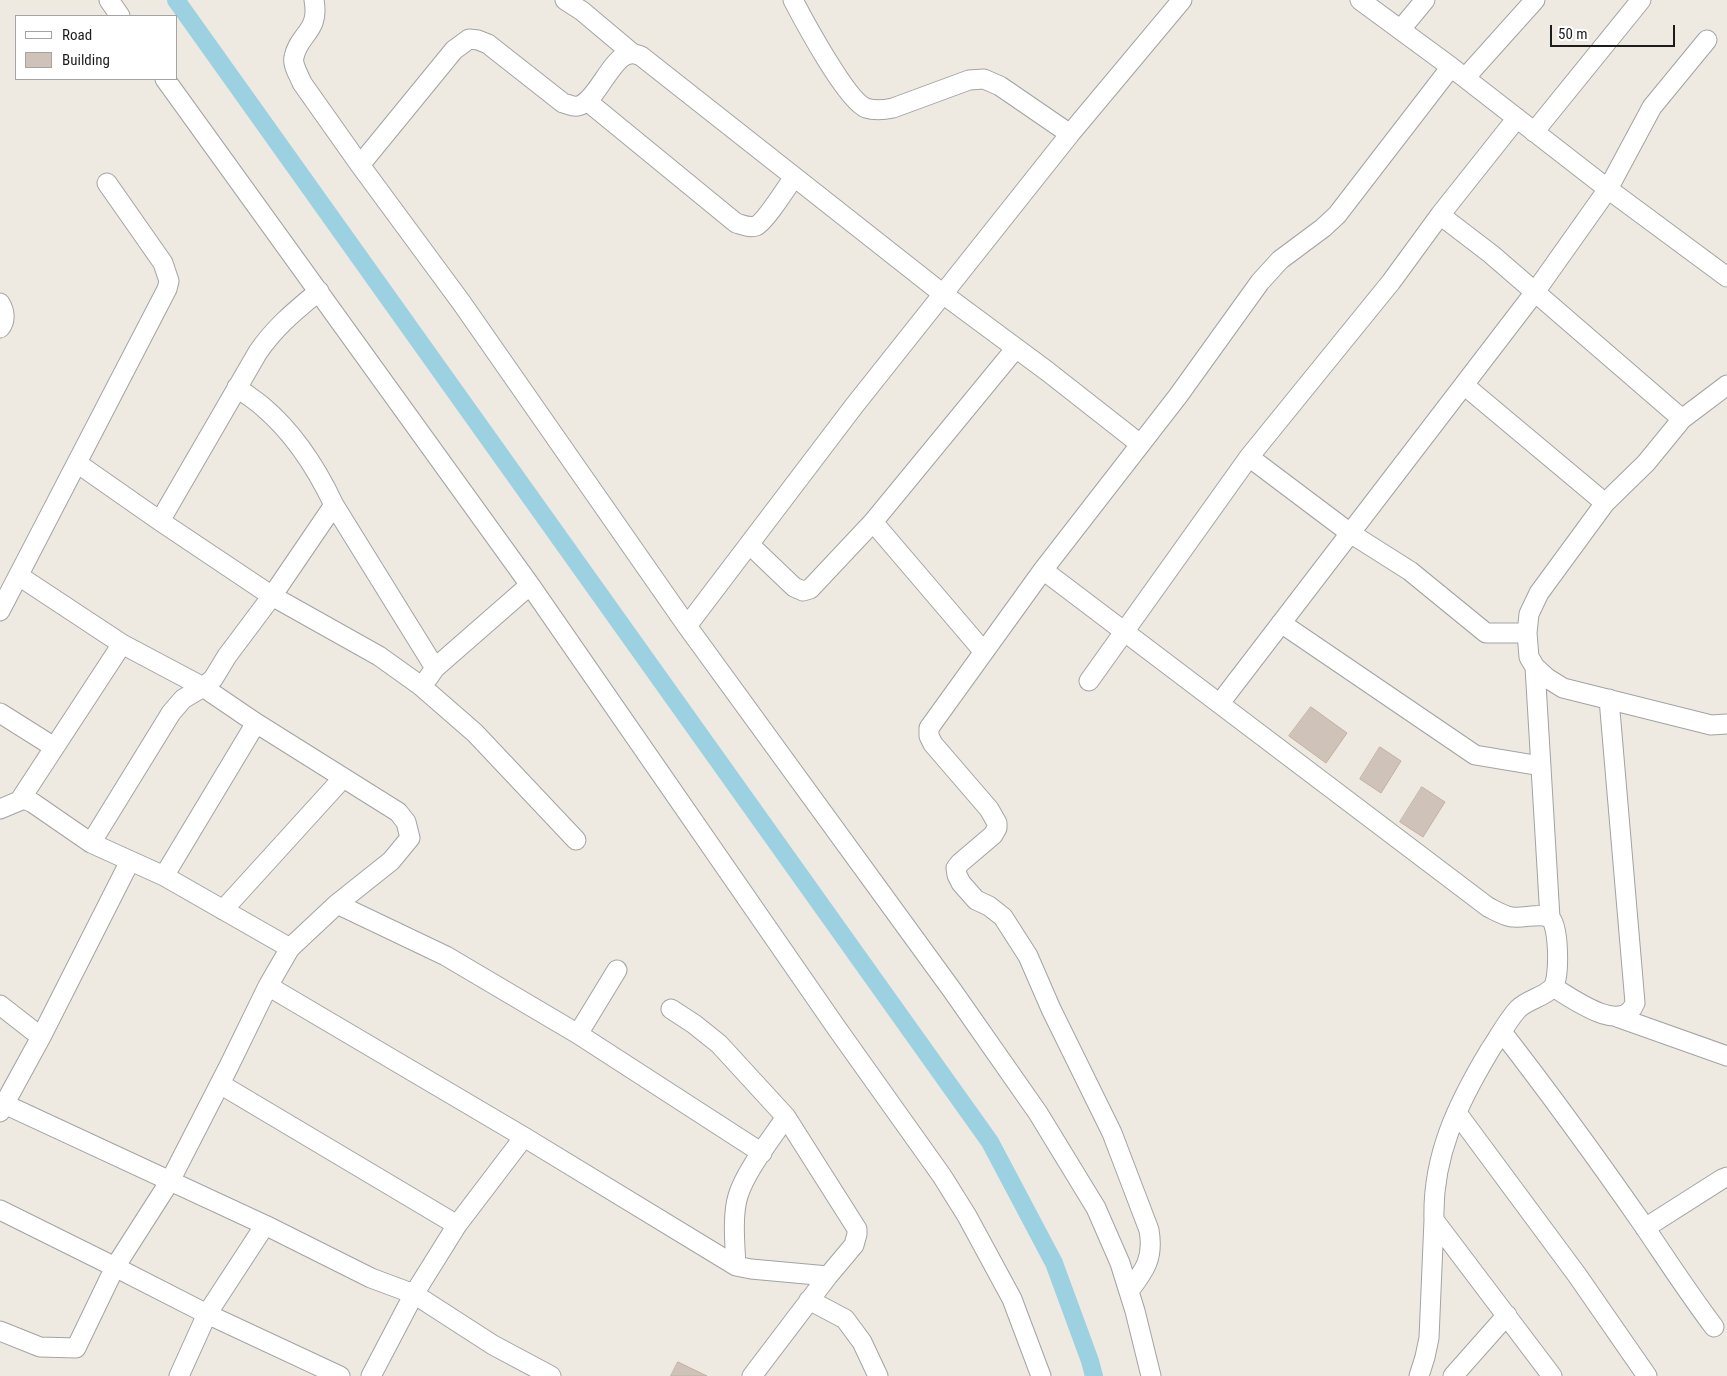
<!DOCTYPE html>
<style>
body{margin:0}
#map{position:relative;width:1727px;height:1376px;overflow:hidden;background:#efeae1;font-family:"Roboto Condensed",sans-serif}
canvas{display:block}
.legend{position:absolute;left:15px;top:15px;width:162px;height:65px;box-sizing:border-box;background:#fff;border:1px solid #a4a4a4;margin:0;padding:6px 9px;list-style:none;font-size:15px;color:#1c1c1c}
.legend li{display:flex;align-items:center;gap:10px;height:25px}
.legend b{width:25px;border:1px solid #a4a4a4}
.scale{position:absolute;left:1550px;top:25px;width:125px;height:22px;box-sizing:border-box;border:2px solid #1c1c1c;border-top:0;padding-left:6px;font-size:15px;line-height:18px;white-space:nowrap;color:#1c1c1c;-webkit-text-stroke:4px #fff;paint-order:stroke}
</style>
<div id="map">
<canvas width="1727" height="1376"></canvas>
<ul class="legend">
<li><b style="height:6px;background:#fff"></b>Road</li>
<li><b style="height:14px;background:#cfc3b9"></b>Building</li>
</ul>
<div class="scale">50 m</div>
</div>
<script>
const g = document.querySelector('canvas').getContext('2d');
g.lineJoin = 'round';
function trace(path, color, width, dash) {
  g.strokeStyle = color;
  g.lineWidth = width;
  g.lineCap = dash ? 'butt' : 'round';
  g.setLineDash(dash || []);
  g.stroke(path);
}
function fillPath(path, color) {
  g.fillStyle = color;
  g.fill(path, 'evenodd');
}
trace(new Path2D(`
 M176 0 990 1142 1054 1263 1090 1361 1094 1376`), '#9cd1e2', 18);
const building = new Path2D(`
 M1311 707 1347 733 1326 763 1289 736Z
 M1380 747 1401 761 1381 793 1360 779Z
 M1422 787 1445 802 1423 837 1400 822Z
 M678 1362 707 1376H671Z`);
fillPath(building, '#cfc3b9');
trace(building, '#c2b0a2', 1);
const minor = new Path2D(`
 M109 0 120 16
 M314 0C320 32 299 33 294 57 292 65 299 75 302 83L360 165 461 302 687 626 952 990 1038 1113 1096 1208 1120 1263 1135 1311 1151 1376
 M565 0 582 11 632 53
 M793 0C804 21 847 101 866 108 875 111 884 110 893 108L969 80 984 79 1000 86 1070 134
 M1401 29 1425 0
 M1707 40 1652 107 1608 189 1727 277
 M1465 78 1535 0
 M165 79 530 585 838 1030 942 1176 967 1216 1012 1299 1041 1376
 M587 101 736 223C743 225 749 228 756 226 765 222 787 187 794 177
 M1534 132 1641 0
 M360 165 454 50 469 39 478 40 488 44 563 103C568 104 573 107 578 106 597 102 611 56 630 54 634 53 638 55 641 56L943 294 1047 371 1140 444
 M1440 215 1491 254 1682 419
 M0 303C5 311 6 321 0 328
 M1464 385 1605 503
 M1727 385 1682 419 1646 463 1605 503 1539 593 1529 614 1527 633 1529 657 1535 667 1547 678 1563 688 1711 725 1727 724
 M237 387C245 394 254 399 262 406 293 432 317 469 334 505L435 668
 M1249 457 1350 533 1410 571 1486 633H1527
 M77 463 160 521 272 596 379 656 421 686 475 733 576 840
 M160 521 258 352C276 326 295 311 319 291
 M873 522 984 652
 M749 544 794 587 803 591 810 589 873 522 1016 348
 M1043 570 1488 907C1496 911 1504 916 1512 917 1524 919 1540 912 1550 918 1559 924 1560 979 1553 987 1545 997 1528 999 1518 1009 1507 1021 1499 1037 1490 1050 1458 1103 1432 1156 1434 1220L1429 1338 1425 1357 1419 1376
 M0 611 167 289 169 281 163 263 107 183
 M1281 623 1475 755 1541 766
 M687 626 854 406 1070 134 1182 0
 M1535 667 1550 918
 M428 678 435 668 530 585
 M1089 681 1249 457 1391 282 1440 215 1517 118
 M1220 703 1535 292 1608 189 1451 67 1360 0
 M0 713 54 747
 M20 800 122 644
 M0 809 24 799 33 803 91 843
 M164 876 256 723
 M337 904 446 956 578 1034 762 1153
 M223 910 343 778
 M290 948 164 876 91 843 171 713 183 699 203 687 213 679 227 656 272 596 334 505
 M268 986 524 1137 736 1266 751 1269 828 1276
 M1553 987C1572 998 1622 1036 1635 1003L1609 699
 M0 1005 41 1037
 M671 1009 694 1024 719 1044 786 1117 857 1229V1234L854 1245 828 1276 752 1376
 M1617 1017 1727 1056
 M1502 1032C1551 1095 1598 1160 1644 1226 1667 1260 1689 1294 1714 1327
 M578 1034 617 970
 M220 1084 457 1225
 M0 1102 265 1225 371 1278 414 1294 493 1345 551 1376
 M0 1112 41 1037 130 861
 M1457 1113 1577 1275 1647 1376
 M0 1210 115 1267 207 1314 340 1376
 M1434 1220 1552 1376
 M1645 1228 1722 1179 1727 1177
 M736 1266C735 1246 732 1215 738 1196 745 1172 771 1139 786 1117
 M1129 1291C1145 1270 1154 1258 1149 1230L1112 1133 1051 1009 1028 956 1003 917 989 906 976 900 961 883 957 875 956 868 960 863 993 835 997 828V823L989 809 933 744 929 736V728L1043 570 1178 396 1260 282 1280 260 1323 228 1337 215 1451 67
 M809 1300 845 1319 862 1342 878 1376
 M0 1331 40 1347 76 1348 115 1267 170 1181 229 1066 268 986 290 948 337 904 391 861 410 838 406 822 398 812 256 723 203 687 122 644 19 576
 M179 1376 207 1314 265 1225
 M371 1376 414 1294 457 1225 524 1137
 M1453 1376 1507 1315`);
trace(minor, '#a3a3a3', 21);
trace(minor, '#fff', 19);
</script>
